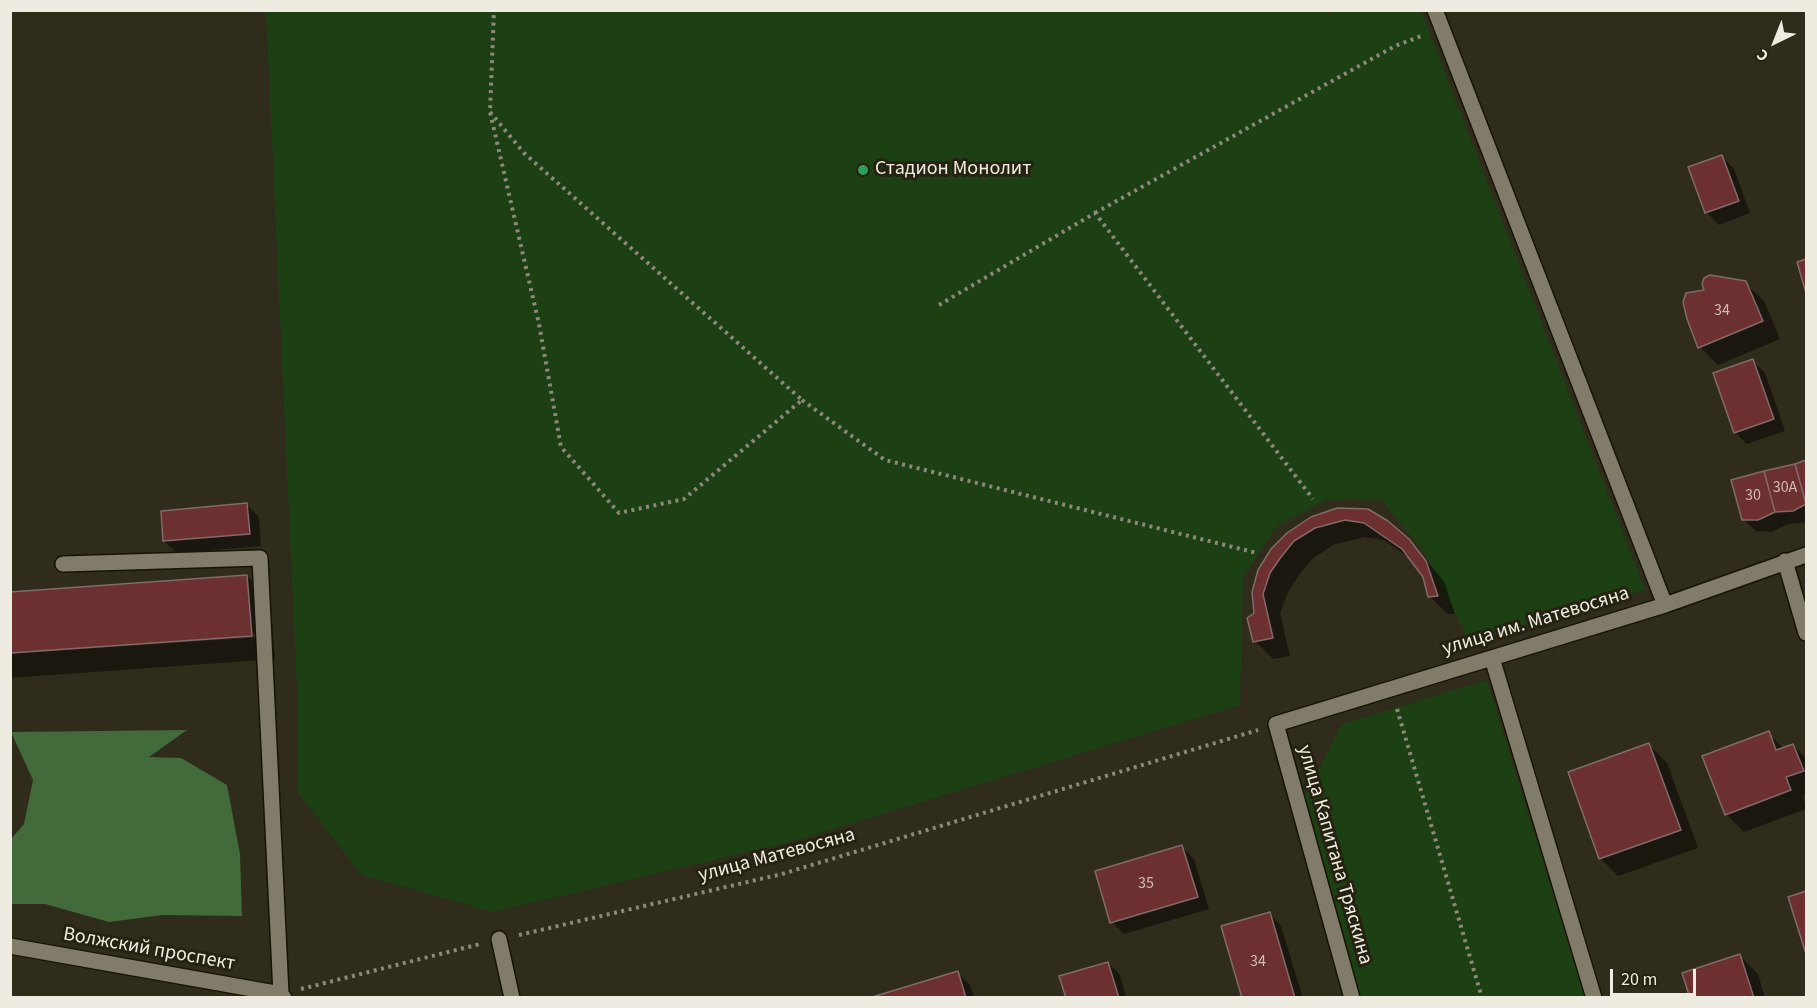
<!DOCTYPE html>
<meta charset="utf-8">
<style>
body{margin:0}
#map{position:relative;width:1817px;height:1008px;overflow:hidden;background:#302c1b;font-family:"Source Sans 3",sans-serif}
canvas{display:block}
.frame{position:absolute;inset:0;border:12px solid #eeece1;pointer-events:none}
.north{position:absolute;left:1745px;top:12px;width:60px;height:60px;-webkit-text-stroke:4px #262212;paint-order:stroke;rotate:223deg;font-size:16px;font-weight:700;line-height:24px;text-align:center;color:#eeece1}
.north::after{content:'';display:block;margin:auto;width:21px;height:27px;background:#eeece1;clip-path:polygon(50% 0,100% 100%,50% 72%,0 100%)}
.scale{position:absolute;left:1610px;top:969px;width:86px;height:27px;box-sizing:border-box;border:3px solid #eeece1;border-top:0;padding-left:8px;font-size:18px;line-height:21px;white-space:nowrap;color:#eeece1;-webkit-text-stroke:4px #262212;paint-order:stroke}
</style>
<div id="map">
<canvas width="1817" height="1008"></canvas>
<div class="frame"></div>
<div class="north">С</div>
<div class="scale">20 m</div>
</div>
<script>
const g = document.querySelector('canvas').getContext('2d');
g.lineJoin = 'round';
function fillPath(path, color) {
  g.fillStyle = color;
  g.fill(path, 'evenodd');
}
function trace(path, color, width, dash) {
  g.strokeStyle = color;
  g.lineWidth = width;
  g.lineCap = dash ? 'butt' : 'round';
  g.setLineDash(dash || []);
  g.stroke(path);
}
function label(font, color, halo, rows, align = 'center') {
  g.font = font + ' "Source Sans 3",sans-serif';
  g.lineWidth = 6;
  g.setLineDash([]);
  g.textBaseline = 'middle';
  g.strokeStyle = halo;
  g.fillStyle = color;
  for (const [text, x, y, turn = 0] of rows) {
    g.save();
    g.translate(x, y);
    g.rotate((+turn || 0) * Math.PI / 180);
    g.textAlign = isNaN(turn) ? turn : align;
    if (halo) g.strokeText(text, 0, 0);
    g.fillText(text, 0, 0);
    g.restore();
  }
}
fillPath(new Path2D(`
 M1326 11 1328 14 1336 10 1421 11 1645 590 1470 643 1425 554 1381 499 1326 500 1277 526 1243 577 1240 705 787 843 492 912 362 875 298 793 297 689 266 11Z
 M1487 680 1585 997H1359L1304 798 1342 724Z`), '#1c4014');
fillPath(new Path2D(`
 M187 730 149 757 181 758 227 785 240 854 242 916 163 915 109 922 45 904H11V839L24 824 33 780 11 732Z`), '#426a3b');
fillPath(new Path2D(`
 M1722 157 1734 169 1750 213 1719 225 1707 213 1690 168Z
 M1745 283 1764 301 1780 339 1718 365 1700 347 1706 291Z
 M1753 361 1765 373 1785 431 1747 444 1735 432Z
 M1806 461V522L1788 524 1771 532 1756 531 1743 519 1733 481Z
 M247 505 259 517 261 546 177 553 164 541Z
 M1337 509 1408 540 1444 581 1455 614H1448L1429 596 1424 577 1412 560 1384 540 1364 537 1333 545 1312 559 1299 575 1288 592 1280 613 1290 656 1273 659 1255 641 1256 614 1272 550Z
 M247 576 270 600 275 659 10 678V654L260 637 259 634 10 651Z
 M1768 733 1784 749 1793 745 1806 759V794L1803 796 1806 809 1744 832 1726 814Z
 M1649 745 1667 763 1698 848 1618 876 1600 858Z
 M1182 847 1194 859 1209 909 1124 934 1112 922Z
 M1806 892V949L1790 898Z
 M1269 913 1281 926 1303 998H1243Z
 M1739 955 1758 974 1765 998H1685L1691 996Z
 M1108 963 1120 975 1126 998H1067Z
 M958 973 970 985 974 998H875Z`), '#0007');
const building = new Path2D(`
 M1722 155 1739 201 1705 213 1688 167Z
 M1806 259V293L1797 262Z
 M1710 275 1746 281 1763 321 1698 348 1687 319 1683 302 1686 293 1704 290 1702 284 1704 278Z
 M1753 359 1774 419 1734 433 1713 373Z
 M1806 460V504L1795 464Z
 M1795 464 1806 504 1793 511 1775 512 1764 471Z
 M1764 471 1775 512 1758 520H1742L1731 480Z
 M247 503 250 534 163 541 161 511Z
 M1337 508 1368 509 1388 521 1409 539 1426 561 1438 596 1428 597 1423 577 1402 549 1364 523 1345 520 1315 528 1294 541 1281 557 1270 573 1263 594 1273 638 1253 642 1247 618 1254 613 1252 592 1258 570 1271 549 1287 533 1311 517Z
 M247 575 252 636 10 653V592Z
 M1769 731 1776 750 1793 744 1804 771 1786 777 1791 790 1725 815 1702 756Z
 M1649 743 1681 830 1599 859 1568 772Z
 M1182 845 1198 897 1110 923 1095 871Z
 M1806 891V954L1788 897Z
 M1270 912 1295 998H1242L1221 926Z
 M1740 954 1754 998H1680L1689 995 1682 973Z
 M1108 962 1119 998H1066L1059 976Z
 M958 971 966 998H869Z`);
fillPath(building, '#6c3030');
trace(building, '#816a69', 1.5);
const minor = new Path2D(`
 M1435 10 1665 605
 M1785 561 1806 633
 M63 564 260 558 281 994 284 998
 M1492 658 1594 998
 M499 939 512 998
 M10 946 281 994
 M1352 998 1276 724 1665 605 1806 555`);
trace(minor, '#181405', 18);
trace(new Path2D(`
 M490 112 524 153 802 400 684 499 619 513 561 447 539 324 490 112 494 10
 M1095 213 1395 46 1424 35
 M939 305 1095 213 1313 499
 M802 400 885 460 1257 553
 M1397 709 1482 998
 M519 935 782 874 1258 730
 M301 989 480 944`), '#8c897b', 4, [3, 4.5]);
trace(minor, '#807c69', 15);
for (const [x, y, r, color] of [
 [863,170,6,"#2e9e5b"]
]) {
  const dot = new Path2D();
  dot.arc(x, y, r, 0, 2 * Math.PI);
  g.fillStyle = color;
  g.fill(dot);
  trace(dot, '#262212', 2);
}
label('16px', '#cebdb5', null, [
 ["34",1722,311],
 ["30А",1785,488],
 ["30",1753,496],
 ["35",1146,884],
 ["34",1258,962]
]);
label('20px', '#eeece1', '#262212', [
 ["Стадион Монолит",875,170]
], 'left');
label('20px', '#eeece1', '#262212', [
 ["улица им. Матевосяна",1536,622,-17],
 ["улица Капитана Тряскина",1334,855,74],
 ["улица Матевосяна",777,856,-15],
 ["Волжский проспект",149,950,10]
]);
</script>
